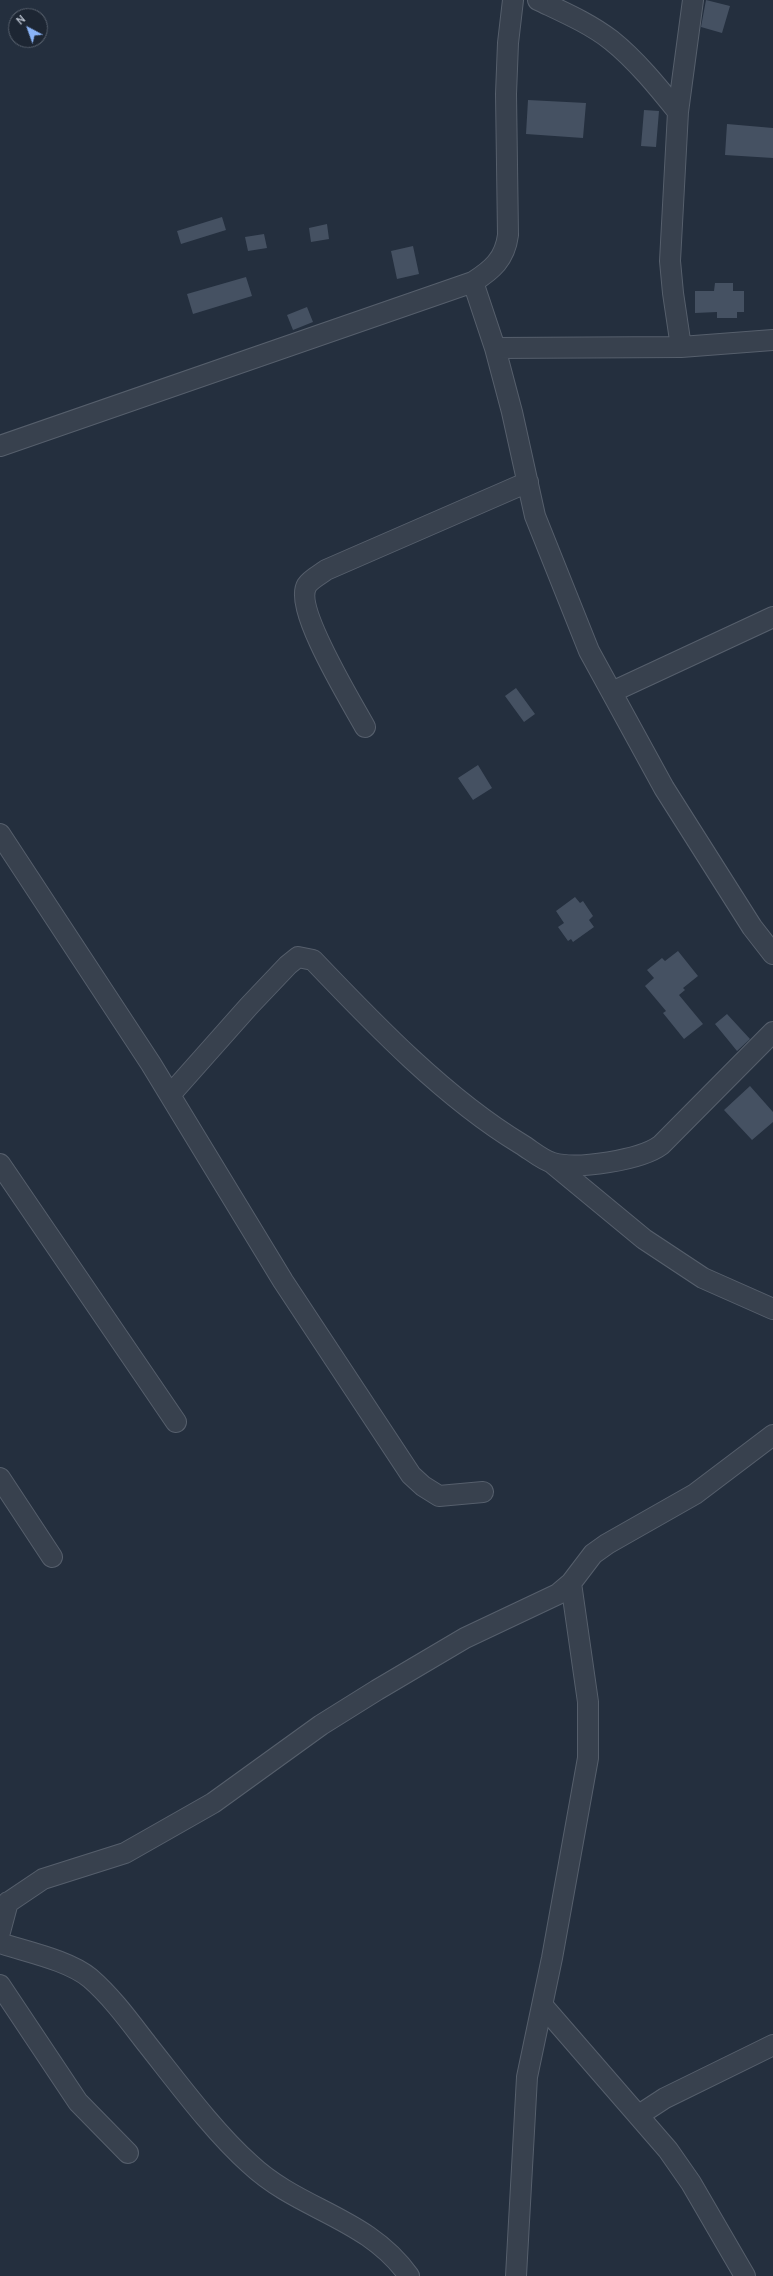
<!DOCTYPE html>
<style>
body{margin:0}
#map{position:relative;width:773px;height:2276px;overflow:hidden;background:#242f3e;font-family:Cabin,sans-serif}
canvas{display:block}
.north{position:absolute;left:8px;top:8px;width:40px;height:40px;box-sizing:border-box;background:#1d2633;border:1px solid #59626f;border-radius:50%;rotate:319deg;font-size:11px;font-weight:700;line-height:16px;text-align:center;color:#b4bcc9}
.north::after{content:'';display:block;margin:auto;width:14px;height:18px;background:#8ab4f8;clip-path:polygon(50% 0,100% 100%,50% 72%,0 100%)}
</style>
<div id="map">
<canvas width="773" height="2276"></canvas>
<div class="north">N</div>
</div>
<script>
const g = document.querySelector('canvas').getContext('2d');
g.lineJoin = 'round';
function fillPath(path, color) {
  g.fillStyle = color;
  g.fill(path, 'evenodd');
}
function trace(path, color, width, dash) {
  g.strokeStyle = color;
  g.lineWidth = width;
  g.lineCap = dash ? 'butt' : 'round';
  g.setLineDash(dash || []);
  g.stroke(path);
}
fillPath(new Path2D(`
 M706 0 730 6 722 33 701 27Z
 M528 100 586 103 583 138 526 134Z
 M644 110 659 111 656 147 641 146Z
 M727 124 773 128V158L725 155Z
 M222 217 226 230 181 244 177 231Z
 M327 224 329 239 311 242 309 228Z
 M264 234 267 248 248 251 245 237Z
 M413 246 419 274 397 279 391 251Z
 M246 277 252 296 193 314 187 294Z
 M715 283H733V291H744V312H737V318H717V312L695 313V291H714Z
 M307 307 313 322 293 330 287 315Z
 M516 688 535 714 524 722 505 696Z
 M478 765 492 788 473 800 458 778Z
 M575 897 580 903 583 901 593 916 589 920 594 927 573 942 571 939 568 941 558 927 564 923 556 911Z
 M678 951 698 976 683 988 685 990 679 995 703 1024 684 1039 663 1013 666 1011 645 986 654 978 647 970 662 958 665 961Z
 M727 1014 750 1039 737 1051 715 1024Z
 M750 1086 773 1112V1122L752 1140 724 1110Z`), '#455162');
const minor = new Path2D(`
 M538 0C563 12 589 23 611 40 636 60 658 87 678 112
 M473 282 495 348 512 412 535 516 589 651 664 788 752 927 773 954
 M681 347 673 293 670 261 678 112 693 0
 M495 348 681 347 773 340
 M0 446 473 282C492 270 505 259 508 235L506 94 508 43 513 0
 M612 692 773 617
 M365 727C352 703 293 608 307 585 311 579 321 574 326 570L528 482
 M0 834 151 1064 283 1281 411 1475 423 1486 439 1496 483 1492
 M170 1095 249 1006 288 965 298 957 313 960C375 1025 445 1098 521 1144 531 1150 542 1160 553 1163 577 1170 641 1160 661 1145L773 1032
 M552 1163 644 1239 703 1278 773 1309
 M0 1164 176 1422
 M0 1478 52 1557
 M0 1908 43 1879 125 1853 213 1803 321 1725 377 1690 465 1638 558 1594 571 1583 593 1554 607 1544 695 1494 773 1435
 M0 1932 8 1902
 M0 1943C27 1952 68 1960 90 1978 112 1997 130 2022 147 2044 178 2083 214 2132 250 2164 300 2211 367 2217 409 2276
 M0 1985 78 2102 128 2153
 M543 2006 668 2150 691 2183 745 2276
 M639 2115 665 2098 773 2045
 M516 2276 527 2077 552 1958 588 1758V1702L571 1583`);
trace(minor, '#565f6c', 22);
trace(minor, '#38414e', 20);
</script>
